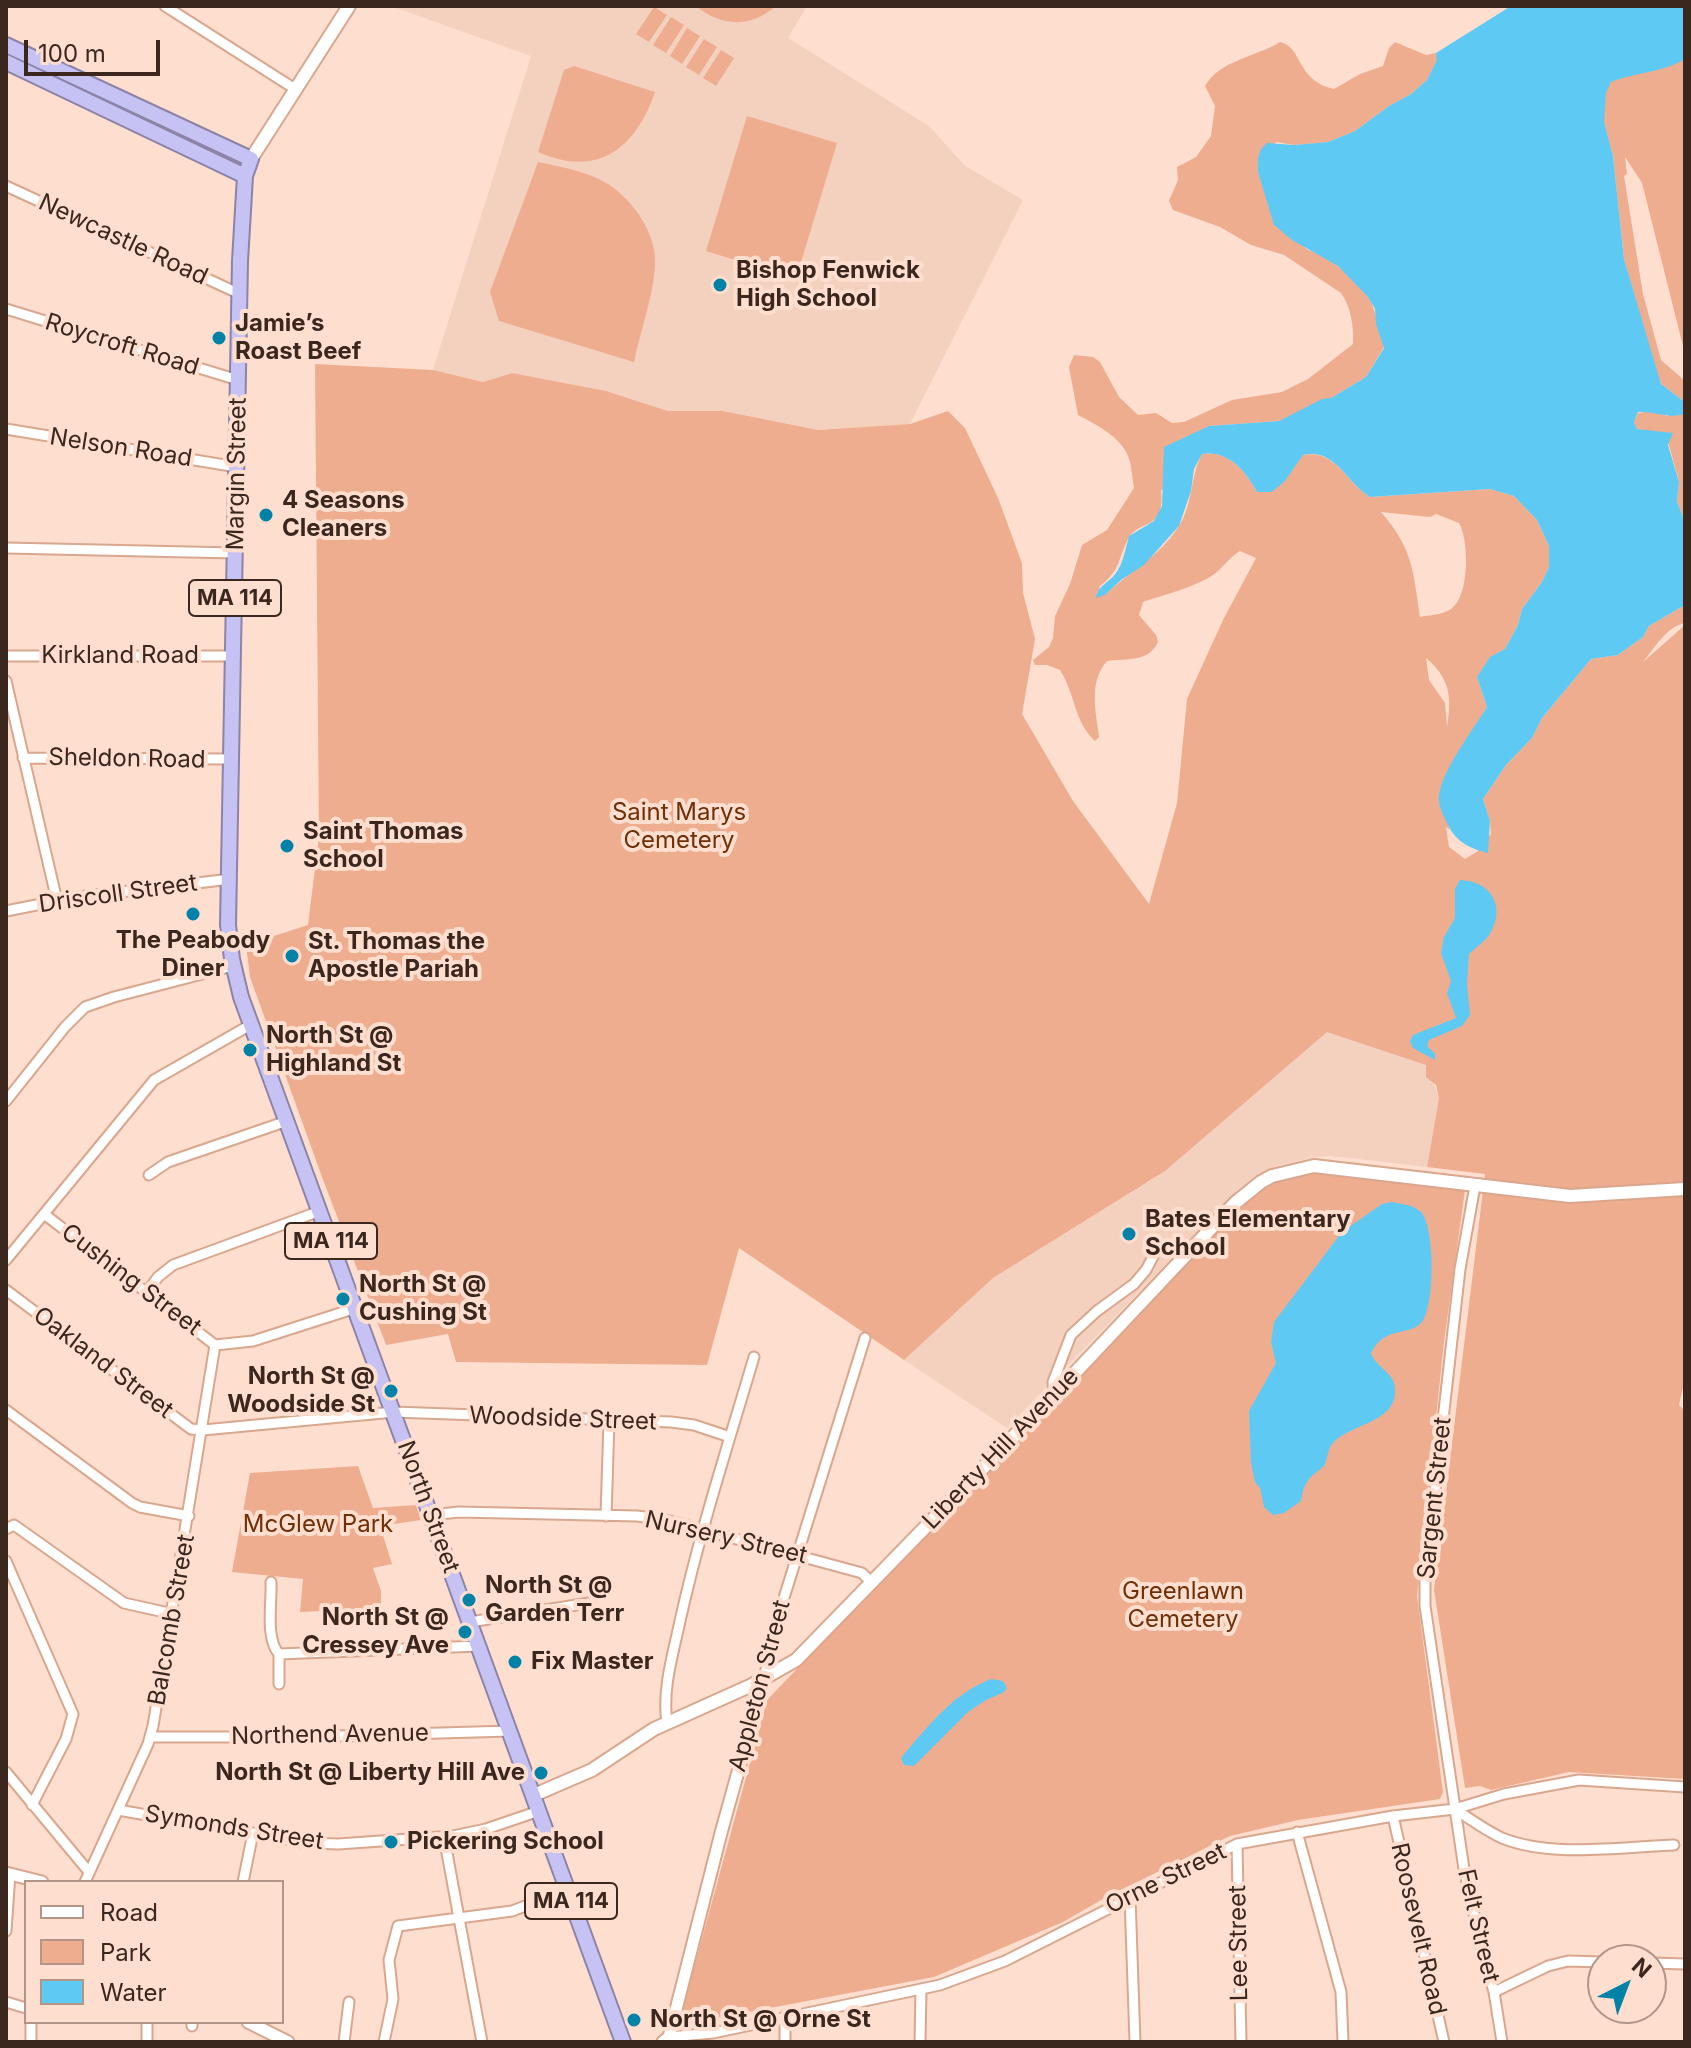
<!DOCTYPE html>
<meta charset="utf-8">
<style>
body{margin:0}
#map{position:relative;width:1691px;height:2048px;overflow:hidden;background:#fedecf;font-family:Inter,sans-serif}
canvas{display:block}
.frame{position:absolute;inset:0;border:8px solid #3b271d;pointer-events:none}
.legend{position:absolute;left:24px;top:1880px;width:260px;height:144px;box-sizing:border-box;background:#fedecf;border:2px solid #b09588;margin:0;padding:10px 14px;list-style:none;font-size:24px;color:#3b271d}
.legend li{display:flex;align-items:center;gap:16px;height:40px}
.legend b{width:40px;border:2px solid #b09588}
.north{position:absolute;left:1587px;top:1944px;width:80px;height:80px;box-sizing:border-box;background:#fedecf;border:2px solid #b09588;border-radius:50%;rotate:42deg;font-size:22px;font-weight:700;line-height:32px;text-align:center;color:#3b271d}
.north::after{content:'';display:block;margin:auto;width:28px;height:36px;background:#0382a7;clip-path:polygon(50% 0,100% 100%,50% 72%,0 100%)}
.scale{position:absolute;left:24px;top:40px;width:136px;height:36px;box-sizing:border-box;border:4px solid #3b271d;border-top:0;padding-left:10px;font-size:24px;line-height:28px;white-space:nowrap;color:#3b271d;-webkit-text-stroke:6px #fedecf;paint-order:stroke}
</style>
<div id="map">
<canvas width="1691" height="2048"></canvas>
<div class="frame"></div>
<ul class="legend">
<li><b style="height:10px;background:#fff"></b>Road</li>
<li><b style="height:22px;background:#eead8f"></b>Park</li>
<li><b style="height:22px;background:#5ecaf4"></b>Water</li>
</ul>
<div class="north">N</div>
<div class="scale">100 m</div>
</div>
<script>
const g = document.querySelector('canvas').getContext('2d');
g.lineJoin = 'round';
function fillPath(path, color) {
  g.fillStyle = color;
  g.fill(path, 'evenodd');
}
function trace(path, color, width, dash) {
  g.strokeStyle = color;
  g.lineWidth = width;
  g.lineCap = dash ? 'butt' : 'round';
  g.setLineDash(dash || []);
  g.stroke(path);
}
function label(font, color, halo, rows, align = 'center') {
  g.font = font + ' Inter,sans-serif';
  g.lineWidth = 8;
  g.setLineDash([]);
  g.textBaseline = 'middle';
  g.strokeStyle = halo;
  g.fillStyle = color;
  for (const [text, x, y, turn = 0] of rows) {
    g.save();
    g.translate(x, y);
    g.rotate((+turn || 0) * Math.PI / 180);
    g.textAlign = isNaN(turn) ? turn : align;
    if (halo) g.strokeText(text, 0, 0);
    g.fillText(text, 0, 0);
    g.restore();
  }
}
fillPath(new Path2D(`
 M391 6H807L788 38 929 126 965 166 1023 200 910 424 818 430 723 411H668L606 391 512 373 483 382 433 370 531 56Z
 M1327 1031 1427 1065 1439 1098 1427 1167 1332 1156 1314 1157 1276 1166 1259 1174 1238 1190 1007 1428 904 1360 993 1278 1165 1171Z`), '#f4d0bf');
fillPath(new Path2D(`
 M696 6H776C751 28 721 27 696 6Z
 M654 7 667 15 649 42 636 34Z
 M671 17 684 25 666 53 653 45Z
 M1685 27V354L1642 183 1625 157 1627 174 1624 176 1643 294 1661 360 1685 381V402L1661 384 1651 355 1624 259 1613 156 1604 123 1588 97Z
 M687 28 700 36 682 64 670 56Z
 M704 39 717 47 699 75 686 67Z
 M1280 42C1304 48 1295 80 1334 89L1360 74 1383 66 1389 48 1395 42 1426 55 1436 53 1438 59 1427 80 1411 94 1389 106 1355 131 1328 142 1294 145 1276 142 1258 172C1266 195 1285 230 1303 246 1309 252 1318 253 1325 257 1341 267 1360 284 1370 300 1376 311 1380 334 1384 347L1366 377 1331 398 1279 421 1209 426 1161 491C1165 532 1140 518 1128 539 1116 563 1122 568 1099 587L1105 595C1129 572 1160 556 1179 526 1193 504 1190 477 1202 454 1228 450 1245 470 1257 492L1285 480 1303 455C1336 449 1346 483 1370 497L1490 489 1514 496 1537 520 1549 546V567L1542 582 1522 609 1518 625 1505 649 1490 658 1477 677 1487 707 1441 787 1444 813 1450 830 1446 827 1449 847 1465 859 1478 851 1491 834 1490 821 1483 799 1506 765 1532 738 1542 718 1585 666 1591 659 1618 655 1643 637 1649 626 1685 605V623C1667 626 1654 649 1643 662L1685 625V1379L1679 1405 1685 1411V1779L1569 1772 1491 1790 1480 1786 1465 1788 1434 1590 1485 1174 1427 1167 1439 1098 1436 1085 1426 1077V1065L1327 1032 1165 1171 993 1278 904 1360 739 1248 707 1365 456 1362 448 1334 386 1345 322 1177 250 977 246 945 308 925 319 837 315 364 433 370 483 382 512 373 606 391 668 411H723L818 430 910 424 948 411 965 428 998 498 1022 563 1023 593 1035 639 1022 714 1073 801 1149 904 1177 803 1187 699 1223 620 1256 558 1240 551C1228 558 1222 570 1210 577 1189 589 1166 594 1143 602L1139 615 1156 635 1158 642C1148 663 1127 658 1107 661 1088 683 1096 711 1099 737L1095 741C1074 722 1075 693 1060 670L1047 665H1035L1033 660 1049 647 1053 638 1055 616 1070 584 1082 545 1107 530 1134 488C1132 478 1132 465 1128 456 1120 436 1095 424 1078 415L1069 367 1074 355 1093 357 1100 362 1119 397 1138 415 1156 413 1172 423 1184 422 1232 400 1282 392 1308 379 1353 344C1354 327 1351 307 1341 293L1284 255 1251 245 1220 227 1173 210 1169 201 1178 180 1177 167 1196 157 1211 136 1215 106 1205 86C1220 60 1256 57 1280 42ZM1381 512 1430 517 1436 514 1459 523C1469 540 1470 596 1451 609 1442 615 1430 615 1420 617 1413 570 1413 549 1381 512ZM1426 658C1450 678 1452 697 1447 727L1445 703 1429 680Z
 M721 50 734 58 716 86 703 78Z
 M574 66 655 92C635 150 597 178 538 152L564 70Z
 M102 96 232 158 237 162 234 163 102 101 100 98Z
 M747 116 837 143 796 279 706 251Z
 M538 162C561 167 587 171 608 184 634 201 657 234 655 265 654 293 640 333 634 362L499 321 490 292Z
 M1685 407V523L1677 501 1679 482 1666 434 1637 429 1634 422 1638 413 1651 411 1667 416Z
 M1321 1171 1465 1190 1444 1342 1417 1596 1443 1792 1440 1799 1298 1820 1230 1836 1103 1899 1063 1922 934 1977 696 2022 682 2012 767 1700 1252 1195 1285 1176Z
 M358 1466 373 1508 416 1505 421 1520 380 1526 392 1564 373 1568 381 1591V1608L300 1612 303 1579 232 1572 250 1473Z`), '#eead8f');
fillPath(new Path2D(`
 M1511 6H1685V59C1662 73 1636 72 1611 82L1606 93 1604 122 1613 156 1624 259 1661 384 1685 402 1684 414C1669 419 1654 411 1638 412L1634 422 1637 429 1673 433 1668 445 1679 482 1677 501 1685 523V605L1649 626 1643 637 1618 655 1591 659 1542 718 1532 738 1506 765 1483 799 1490 821 1488 853C1471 849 1456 842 1448 825 1445 819 1440 809 1439 802 1436 777 1474 729 1487 707L1477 677 1490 657 1505 649 1518 625 1522 609 1542 582 1549 567V546L1537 520 1514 496 1490 489 1370 497C1346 483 1336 448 1303 455L1285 481 1272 492H1257C1245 470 1228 450 1202 454L1194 469 1191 491 1179 526 1144 565 1121 580 1105 595 1096 598C1099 584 1108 584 1116 573 1123 564 1126 547 1129 536L1154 521 1162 506 1164 447 1209 426 1279 421 1322 399 1331 398 1366 377 1384 348 1376 324 1375 309 1368 297 1338 266 1292 240 1274 225 1258 172V159L1261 149 1267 143 1294 145 1328 142 1355 131 1389 106 1411 94 1427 80 1437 60 1436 53Z
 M1460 880C1489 881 1506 904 1491 932 1487 940 1475 948 1469 954L1467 984 1470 1015 1462 1026 1429 1040 1427 1046 1435 1054V1060L1413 1048 1410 1041 1413 1035 1456 1018 1447 993 1451 981 1441 953 1444 937 1455 918V889Z
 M1392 1202C1402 1204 1414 1205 1421 1212 1435 1227 1435 1306 1422 1322 1409 1337 1385 1325 1371 1353 1375 1367 1394 1372 1395 1388 1398 1423 1351 1423 1333 1443 1327 1450 1328 1458 1324 1466 1322 1468 1317 1472 1314 1474 1305 1482 1303 1489 1301 1501L1284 1513 1273 1515 1264 1507 1260 1488 1255 1482 1251 1463 1249 1411 1276 1363 1271 1342 1274 1322 1342 1232 1382 1204Z
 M991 1679 1003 1681 1007 1688 1004 1692 986 1700 968 1712 914 1766 904 1765 901 1758 905 1753C931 1723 953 1694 991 1679Z`), '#5ecaf4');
const minor = new Path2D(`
 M165 6 295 89
 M6 186 240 294
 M6 309 238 380
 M6 429 237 467
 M6 548 235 553
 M6 656H234
 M6 681 57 901
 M23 758 232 759
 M6 911 77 897 231 879
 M6 1101 65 1027 85 1007 114 997 233 966
 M149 1175 168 1162 287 1121
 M1475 1186 1460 1269 1425 1579V1606L1464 1869 1482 1949 1494 1992 1502 2042
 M44 1214 215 1345 253 1341 356 1308
 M6 1260 154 1080 252 1024
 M6 1290 191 1429 203 1430 394 1412 671 1422 694 1425 730 1437
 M147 1292 158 1277 173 1265 320 1211
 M1054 1395 1053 1382 1071 1335 1097 1311 1134 1284 1146 1270 1157 1249
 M6 1410 132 1503 140 1507 189 1516
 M431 1515 459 1512 637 1516 666 1520 862 1573 872 1583
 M606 1516 609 1421
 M6 1529 14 1525 124 1603 173 1614
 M6 1561 73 1714 66 1739 32 1805
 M271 1582C272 1602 265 1639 279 1654V1684
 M470 1622 589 1603
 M279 1654 479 1646
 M764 1678 778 1617 865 1338
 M667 1723C662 1688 673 1655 680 1621 700 1531 728 1445 754 1357
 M150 1737H302L510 1731
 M6 1772 89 1872
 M1455 1809C1470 1819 1485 1830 1502 1838 1551 1858 1621 1847 1674 1845
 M118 1810 309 1843 338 1844 453 1836 486 1829 539 1811
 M1393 1816 1444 2042
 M1297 1832 1341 1992 1343 2042
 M444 1837 482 2042
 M1237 1844 1241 2042
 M85 1882 148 1744 153 1726 215 1345
 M243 1882 253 1833
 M1130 1897 1135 2042
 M6 1931 10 1874
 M1651 1963 1685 1964
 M1494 1992 1548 1966 1568 1961 1603 1962
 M6 2002 26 2008
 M785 2016V2042
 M192 2022V2026
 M669 2037 713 2033 940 1985 1005 1961 1237 1844 1393 1816 1455 1809 1504 1794 1579 1780 1685 1787
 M31 2042V2022
 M147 2042V2022
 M344 2042 349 2002
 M384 2042 393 1999 389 1960 398 1926 512 1911 567 1890
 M920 2042 921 1990`);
const tertiary = new Path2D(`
 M6 1873 42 1882
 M248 2022 288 2042
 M663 2042 669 2037 721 1833 764 1678`);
const secondary = new Path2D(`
 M251 159 349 6
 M534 1795 592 1770 654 1729 752 1685 796 1660 1054 1395 1235 1203 1261 1182 1272 1176 1314 1166 1570 1196 1685 1189`);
const trunk = new Path2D(`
 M6 45 251 159 245 176 240 261 228 925 232 959 241 997 623 2042
 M6 62 245 176`);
trace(minor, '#d9a68e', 13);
trace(tertiary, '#d9a68e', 15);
trace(secondary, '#d9a68e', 16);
trace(trunk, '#8c83a7', 18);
trace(minor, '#fff', 9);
trace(tertiary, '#fff', 11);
trace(secondary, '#fff', 12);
trace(trunk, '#c6c3f4', 14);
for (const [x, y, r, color] of [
 [720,285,8,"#0382a7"],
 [219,338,8,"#0382a7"],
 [266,515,8,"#0382a7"],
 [287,846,8,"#0382a7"],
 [193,914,8,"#0382a7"],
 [292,956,8,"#0382a7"],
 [250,1050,8,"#0382a7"],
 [1129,1234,8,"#0382a7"],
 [343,1299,8,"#0382a7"],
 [391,1391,8,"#0382a7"],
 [469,1600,8,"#0382a7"],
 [465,1632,8,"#0382a7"],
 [515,1662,8,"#0382a7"],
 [541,1773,8,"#0382a7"],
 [391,1842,8,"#0382a7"],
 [634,2020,8,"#0382a7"]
]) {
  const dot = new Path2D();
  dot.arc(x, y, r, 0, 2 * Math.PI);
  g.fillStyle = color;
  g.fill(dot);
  trace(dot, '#fedecf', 3);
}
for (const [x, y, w] of [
 [235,598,92],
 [331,1241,92],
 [571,1901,92]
]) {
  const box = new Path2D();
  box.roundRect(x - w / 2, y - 18, w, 36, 6);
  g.fillStyle = '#fedecf';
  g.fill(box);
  trace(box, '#3b271d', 2);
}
label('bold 22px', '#3b271d', null, [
 ["MA 114",235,598],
 ["MA 114",331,1241],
 ["MA 114",571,1901]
]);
label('24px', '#3b271d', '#fedecf', [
 ["Newcastle Road",123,240,25],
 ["Roycroft Road",122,345,17],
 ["Nelson Road",121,448,9],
 ["Margin Street",237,474,-89],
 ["Kirkland Road",120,656],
 ["Sheldon Road",127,759,1],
 ["Driscoll Street",118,894,-8],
 ["Cushing Street",131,1280,37],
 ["Oakland Street",103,1363,37],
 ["Woodside Street",563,1419,2],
 ["Liberty Hill Avenue",1001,1449,-46],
 ["Sargent Street",1435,1498,-84],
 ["North Street",428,1507,70],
 ["Nursery Street",726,1538,13],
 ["Balcomb Street",172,1620,-80],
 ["Appleton Street",760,1686,-75],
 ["Northend Avenue",330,1735,-1],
 ["Symonds Street",234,1828,9],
 ["Orne Street",1166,1879,-26],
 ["Felt Street",1478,1926,77],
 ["Roosevelt Road",1418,1929,77],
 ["Lee Street",1239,1943,-91]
]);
label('bold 24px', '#3b271d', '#fedecf', [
 ["Bishop Fenwick",736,271],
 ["High School",736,299],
 ["Jamie’s",235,324],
 ["Roast Beef",235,352],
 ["4 Seasons",282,501],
 ["Cleaners",282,529],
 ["Saint Thomas",303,832],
 ["School",303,860],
 ["The Peabody",193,941,"center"],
 ["Diner",193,969,"center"],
 ["St. Thomas the",308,942],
 ["Apostle Pariah",308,970],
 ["North St @",266,1036],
 ["Highland St",266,1064],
 ["Bates Elementary",1145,1220],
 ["School",1145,1248],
 ["North St @",359,1285],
 ["Cushing St",359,1313],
 ["North St @",375,1377,"right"],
 ["Woodside St",375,1405,"right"],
 ["North St @",485,1586],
 ["Garden Terr",485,1614],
 ["North St @",449,1618,"right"],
 ["Cressey Ave",449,1646,"right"],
 ["Fix Master",531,1662],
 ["North St @ Liberty Hill Ave",525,1773,"right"],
 ["Pickering School",407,1842],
 ["North St @ Orne St",650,2020]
], 'left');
label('24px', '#702f06', '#fedecf', [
 ["Saint Marys",679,813],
 ["Cemetery",679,841],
 ["McGlew Park",318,1525],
 ["Greenlawn",1183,1592],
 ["Cemetery",1183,1620]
]);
</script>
